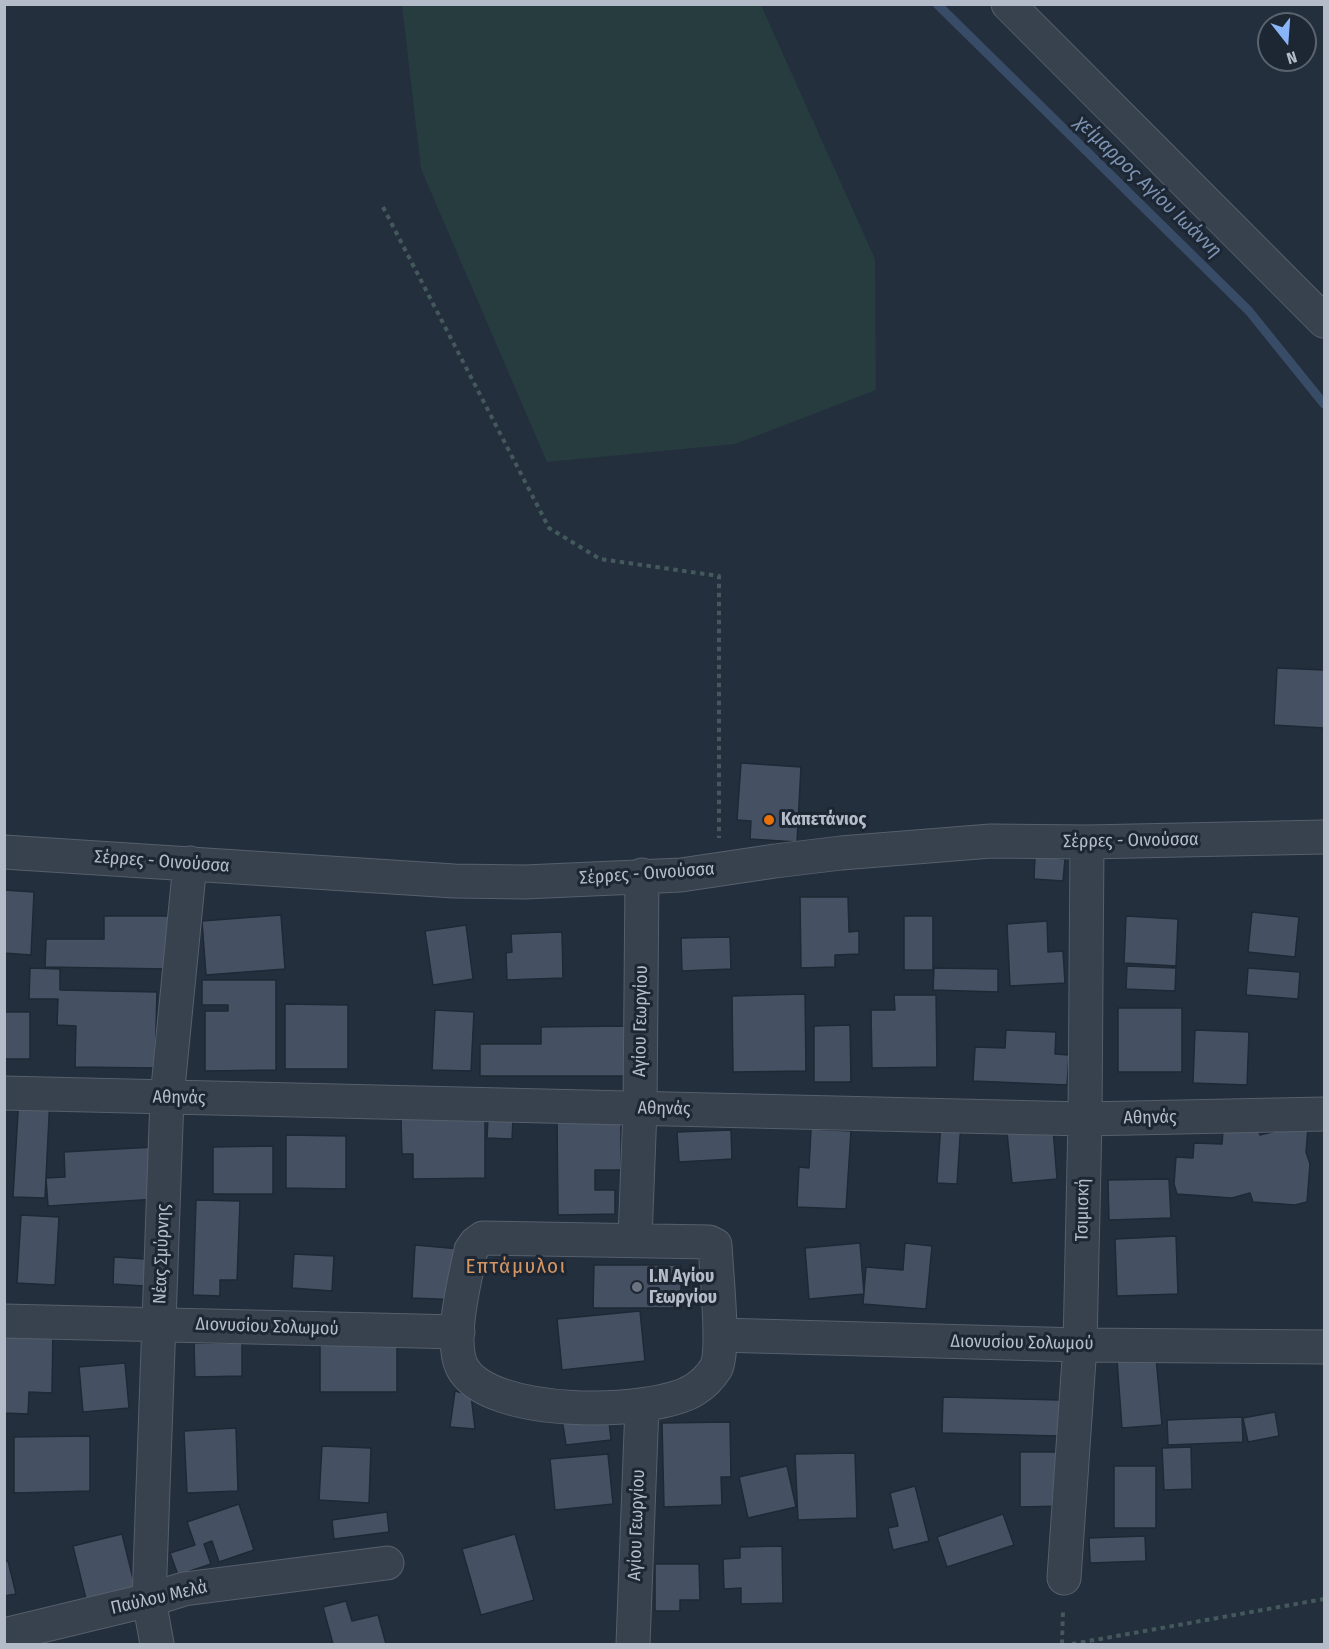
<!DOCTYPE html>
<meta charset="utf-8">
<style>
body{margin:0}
#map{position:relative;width:1329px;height:1649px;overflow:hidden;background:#242f3e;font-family:"Fira Sans Condensed",sans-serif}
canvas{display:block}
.frame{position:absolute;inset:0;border:6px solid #b4bcc9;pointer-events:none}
.north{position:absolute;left:1257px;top:12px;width:60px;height:60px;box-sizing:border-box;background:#1d2633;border:2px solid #59626f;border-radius:50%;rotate:163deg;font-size:16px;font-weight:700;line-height:24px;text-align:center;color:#b4bcc9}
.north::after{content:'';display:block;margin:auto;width:21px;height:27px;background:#8ab4f8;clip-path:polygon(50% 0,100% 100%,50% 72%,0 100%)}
</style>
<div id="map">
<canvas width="1329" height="1649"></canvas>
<div class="frame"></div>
<div class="north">N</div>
</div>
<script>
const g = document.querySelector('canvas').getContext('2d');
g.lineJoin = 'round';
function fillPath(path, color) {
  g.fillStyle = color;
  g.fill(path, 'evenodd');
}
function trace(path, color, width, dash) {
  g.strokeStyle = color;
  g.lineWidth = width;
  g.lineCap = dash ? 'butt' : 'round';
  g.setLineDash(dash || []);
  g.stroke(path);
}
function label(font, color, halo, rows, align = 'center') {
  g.font = font + ' "Fira Sans Condensed",sans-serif';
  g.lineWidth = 6;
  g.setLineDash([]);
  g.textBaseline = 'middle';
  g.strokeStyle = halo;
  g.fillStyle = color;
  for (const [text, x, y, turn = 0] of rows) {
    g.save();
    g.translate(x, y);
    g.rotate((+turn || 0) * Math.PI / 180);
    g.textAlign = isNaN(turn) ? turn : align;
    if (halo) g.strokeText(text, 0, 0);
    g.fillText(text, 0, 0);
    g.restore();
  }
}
fillPath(new Path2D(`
 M402 5H761L875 259 876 390 735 444 547 462 421 169Z`), '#263c3f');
trace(new Path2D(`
 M937 4 1249 311 1324 404`), '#394c67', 9);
const building = new Path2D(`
 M1277 668 1324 670V728L1274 725Z
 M741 763 801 767 797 842 750 839 751 821 737 820Z
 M1035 856 1065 859 1063 881 1034 879Z
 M4 890 34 892 31 955 4 953Z
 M800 897H848L849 932 859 931V954L835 955V967L801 968Z
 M1252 912 1299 917 1295 957 1248 952Z
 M281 915 285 969 206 975 202 921Z
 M104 916H169V969L45 967 46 939H104Z
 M904 916H933V970H904Z
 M1126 916 1178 919 1176 966 1124 963Z
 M1047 921 1048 952 1063 951 1065 983 1010 986 1007 924Z
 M466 925 473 979 433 985 425 931Z
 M562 932 563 978 507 980 506 953 512 952 511 934Z
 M730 937 731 969 682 971 681 938Z
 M1127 966 1176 968 1175 991 1126 989Z
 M30 968 60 969V990L157 992 155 1068 75 1067 76 1026 57 1025 58 999H29Z
 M934 968 998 969V992L933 990Z
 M1248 968 1300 972 1298 999 1246 995Z
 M202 980H276V1070L205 1071V1011H228V1005H202Z
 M805 994 806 1071 733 1072 732 996Z
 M894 995H936L937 1067 872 1068 871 1010H895Z
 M285 1004 348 1005V1069H285Z
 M1118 1008H1182V1072H1118Z
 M435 1010 474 1012 471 1071 432 1070Z
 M4 1012H30V1059H4Z
 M850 1025 851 1082H814V1026Z
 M625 1026V1076H480V1044H541V1027Z
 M1006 1030 1056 1032 1055 1054 1069 1055 1067 1085 973 1081 975 1047 1005 1048Z
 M1195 1030 1249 1032 1247 1085 1193 1083Z
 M19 1096 50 1097 45 1198 13 1197Z
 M485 1118V1178L413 1179V1154H402L401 1119Z
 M488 1118 513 1119 512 1139 487 1138Z
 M621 1118V1170H595V1190H615V1214L558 1215 557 1119Z
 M941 1121 961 1122 957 1184 937 1183Z
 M1257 1125 1260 1135 1292 1127H1308L1306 1152 1310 1164 1307 1202 1295 1205 1253 1202 1250 1193 1232 1198 1177 1194 1174 1184 1176 1157 1193 1158 1194 1143 1222 1144 1223 1130Z
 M1053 1128 1057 1179 1012 1183 1007 1132Z
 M811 1129 851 1131 846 1209 797 1207 799 1167 809 1168Z
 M731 1130 732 1159 679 1162 677 1132Z
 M286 1135 346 1136V1189L286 1188Z
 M273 1146V1194H213V1147Z
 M154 1147 157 1199 48 1206 46 1178 65 1177 64 1152Z
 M1169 1179 1171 1218 1109 1220 1108 1180Z
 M196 1200 240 1201 237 1280H220V1296L193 1295Z
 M21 1215 59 1217 55 1285 17 1283Z
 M1176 1236 1178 1294 1117 1296 1115 1239Z
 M860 1243 864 1294 809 1299 805 1248Z
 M905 1243 932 1246 926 1309 863 1304 866 1267 903 1270Z
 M415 1245 471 1250 462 1300 412 1298Z
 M294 1254 334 1256 332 1291 292 1288Z
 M114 1257 146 1259 145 1286 113 1284Z
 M594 1265H681V1308H593Z
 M640 1311 645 1361 562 1370 557 1319Z
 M4 1328 53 1329 52 1393 29 1392 28 1414 4 1413Z
 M320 1335H397V1392H320Z
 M194 1343H242V1376L195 1377Z
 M1156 1357 1162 1425 1122 1428 1117 1360Z
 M125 1363 129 1408 83 1412 79 1367Z
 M455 1391 471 1395 475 1429 450 1427Z
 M943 1397 1060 1400 1059 1436 942 1433Z
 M1275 1412 1279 1436 1248 1442 1243 1418Z
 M608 1413 611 1440 566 1445 562 1418Z
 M1242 1417 1243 1442 1168 1445 1167 1420Z
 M730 1422 731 1477H721L722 1505 664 1507 662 1423Z
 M236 1428 238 1491 187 1493 184 1431Z
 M90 1436V1491L14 1493V1437Z
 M322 1446 371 1448 369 1503 319 1500Z
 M1191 1447 1192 1489 1164 1490 1162 1448Z
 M1020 1452H1064L1065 1506 1020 1507Z
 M855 1453 857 1518 798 1520 795 1454Z
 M608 1454 613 1504 555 1510 550 1459Z
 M787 1466 796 1507 748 1518 739 1477Z
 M1114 1466H1156V1528H1114Z
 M915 1486 929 1541 893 1550 888 1528 898 1526 890 1493Z
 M239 1504 254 1550 219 1562 212 1541 204 1544 211 1564 178 1575 170 1553 195 1545 187 1522Z
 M387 1512 389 1532 334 1539 332 1520Z
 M1003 1514 1014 1545 947 1567 937 1537Z
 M122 1534 136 1591 87 1603 73 1546Z
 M515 1534 534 1600 481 1615 462 1549Z
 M1145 1536 1146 1561 1090 1563 1089 1538Z
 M782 1546 783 1603 741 1604V1588L724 1589 723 1559 740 1558V1547Z
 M8 1561 16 1594 4 1596V1562Z
 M655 1564H699L700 1600H680V1611H655Z
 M346 1601 352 1621 378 1615 386 1644H333L323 1607Z`);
fillPath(building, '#455162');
trace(building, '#1f2835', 1.5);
const minor = new Path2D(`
 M1008 4 1324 321
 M4 852 454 881 525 882 681 875 775 861 841 853 991 841 1087 842 1324 837
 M4 1093 1085 1119 1324 1114
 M483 1238 709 1242 715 1245C716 1269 725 1350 716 1368 711 1376 702 1385 694 1390 651 1416 488 1418 462 1367 449 1340 465 1279 471 1250L476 1243Z
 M635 1239 640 1109 642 875
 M4 1321 458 1332
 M720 1335 1080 1345 1324 1347
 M1064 1578 1080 1345 1085 1119 1087 842
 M4 1635 149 1600 184 1589 387 1563
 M157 1644 149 1600 167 1098 190 863
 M633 1644 642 1405`);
trace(minor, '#565f6c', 35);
trace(new Path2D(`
 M383 207 549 528 600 559 719 576V838
 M1062 1644 1063 1609
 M1072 1644 1324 1599`), '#44595c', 4, [4.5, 4.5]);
trace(minor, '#38414e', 33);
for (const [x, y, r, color] of [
 [769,820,6,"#e8710a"],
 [637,1287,6,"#6b7280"]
]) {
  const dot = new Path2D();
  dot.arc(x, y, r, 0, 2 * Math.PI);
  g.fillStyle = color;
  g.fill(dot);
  trace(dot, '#1d2633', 2);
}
label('bold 18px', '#b4bcc9', '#1d2633', [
 ["Καπετάνιος",781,820],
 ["Ι.Ν Αγίου",649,1277],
 ["Γεωργίου",649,1298]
], 'left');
label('18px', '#b4bcc9', '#1d2633', [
 ["Σέρρες - Οινούσσα",1131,841,-1],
 ["Σέρρες - Οινούσσα",162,862,4],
 ["Σέρρες - Οινούσσα",647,874,-4],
 ["Αγίου Γεωργίου",641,1021,-89],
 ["Αθηνάς",179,1098,1],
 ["Αθηνάς",664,1109,1],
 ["Αθηνάς",1150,1118,-1],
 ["Τσιμισκή",1083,1210,-89],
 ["Νέας Σμύρνης",162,1254,-88],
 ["Διονυσίου Σολωμού",267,1327,2],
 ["Διονυσίου Σολωμού",1022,1343,1],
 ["Αγίου Γεωργίου",637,1525,-88],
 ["Παύλου Μελά",159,1598,-13]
]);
label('italic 20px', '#7c92b1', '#1d2633', [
 ["χείμαρρος Αγίου Ιωάννη",1148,187,44]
]);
g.letterSpacing = '1.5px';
label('21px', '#d59563', '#1d2633', [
 ["Επτάμυλοι",516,1267]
]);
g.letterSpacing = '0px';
</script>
